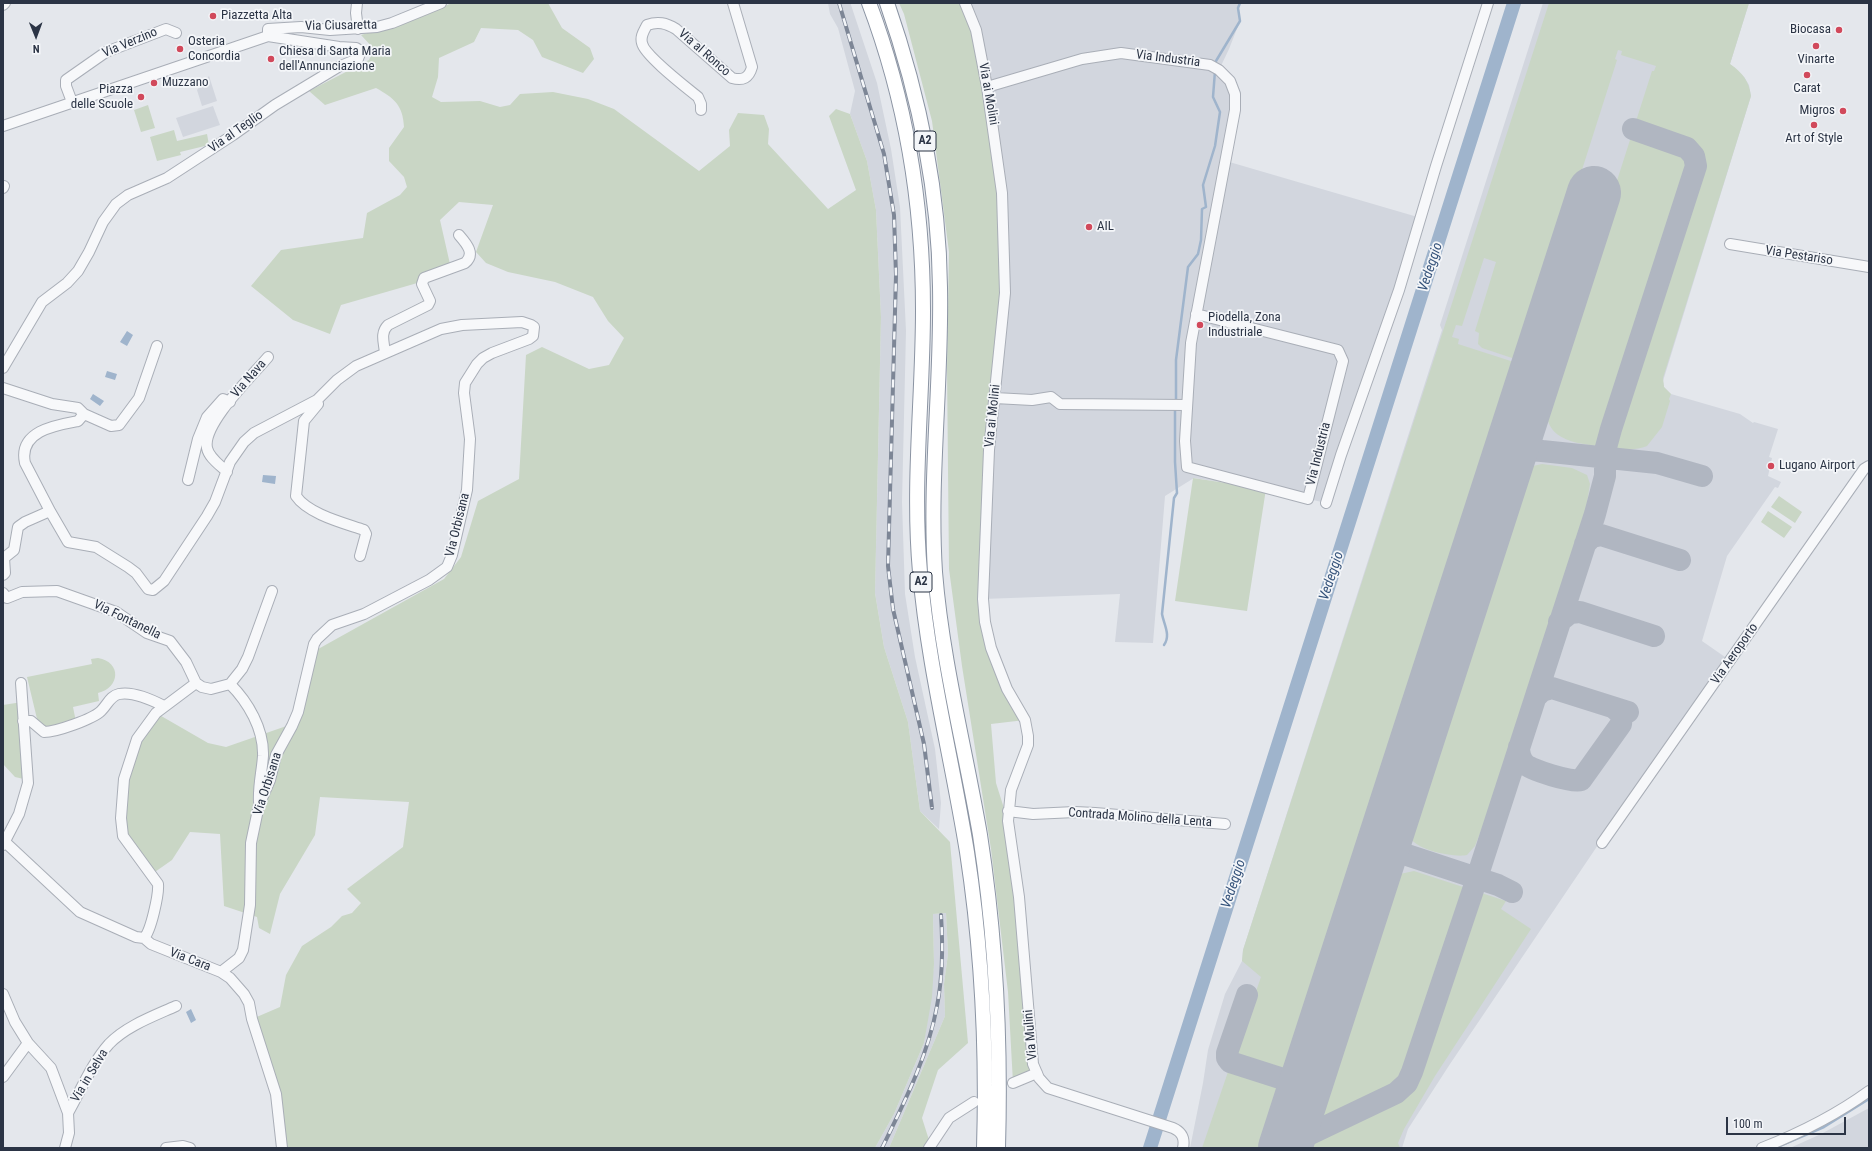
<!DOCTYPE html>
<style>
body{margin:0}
#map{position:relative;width:1872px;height:1151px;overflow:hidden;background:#e4e7ec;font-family:"Roboto Condensed",sans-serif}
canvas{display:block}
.frame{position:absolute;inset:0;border:4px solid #2b3445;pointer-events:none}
.north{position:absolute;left:16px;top:16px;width:40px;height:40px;-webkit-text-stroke:3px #f4f6f9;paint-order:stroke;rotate:179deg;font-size:11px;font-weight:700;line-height:16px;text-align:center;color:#2b3445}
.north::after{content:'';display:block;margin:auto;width:14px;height:18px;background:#2b3445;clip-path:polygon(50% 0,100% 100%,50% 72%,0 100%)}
.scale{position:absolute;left:1726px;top:1117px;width:120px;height:18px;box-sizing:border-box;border:2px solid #2b3445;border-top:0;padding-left:5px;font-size:12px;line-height:14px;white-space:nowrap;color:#2b3445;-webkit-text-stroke:3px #f4f6f9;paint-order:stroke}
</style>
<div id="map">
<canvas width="1872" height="1151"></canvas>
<div class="frame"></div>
<div class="north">N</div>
<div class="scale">100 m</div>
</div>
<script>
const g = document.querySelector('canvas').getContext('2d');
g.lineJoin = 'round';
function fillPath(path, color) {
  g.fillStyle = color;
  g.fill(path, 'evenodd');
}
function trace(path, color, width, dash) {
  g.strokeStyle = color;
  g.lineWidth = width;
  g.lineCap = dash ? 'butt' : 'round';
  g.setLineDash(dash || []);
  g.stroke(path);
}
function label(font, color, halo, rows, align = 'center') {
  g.font = font + ' "Roboto Condensed",sans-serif';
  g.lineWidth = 3.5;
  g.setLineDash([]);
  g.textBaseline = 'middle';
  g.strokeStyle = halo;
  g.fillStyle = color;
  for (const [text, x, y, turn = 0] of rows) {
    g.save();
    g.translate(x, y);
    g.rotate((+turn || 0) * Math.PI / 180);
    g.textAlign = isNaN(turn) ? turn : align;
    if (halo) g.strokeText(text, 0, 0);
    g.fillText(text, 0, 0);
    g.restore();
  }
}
fillPath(new Path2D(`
 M828 3H851V5L877 83 891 149 900 207 906 331 902 502 905 594 915 657 935 749 941 803 939 829 920 811 908 722 884 647 875 593 881 317 876 210 867 161 850 114 855 91 838 28 830 14Z
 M965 3H1240L1238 8 1240 21 1229 49 1219 70 1235 94 1226 161 1421 218 1326 503 1266 489 1194 478 1165 496 1153 643 1115 642 1120 594 983 599Z
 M1543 3H1749L1730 64 1744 77 1749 85 1751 96 1663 381 1664 387 1671 394 1740 414 1753 423 1754 422 1778 429 1769 457 1772 458 1768 476 1781 482 1778 488 1775 487 1727 556 1702 641 1725 657 1450 1064 1408 1129 1402 1148H1190L1203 1083 1208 1050 1225 994 1242 961 1243 950 1442 330 1440 325Z
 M209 76 217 101 202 106 197 90Z
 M213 106 220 125 183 137 176 118Z
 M946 913 948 954 944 984 945 1016 889 1148H875L894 1114 924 1043 934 964 933 914Z
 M1869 1108V1148H1790L1821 1134Z`), '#d2d6de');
fillPath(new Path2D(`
 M452 3H548L562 28 590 48 594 59 583 73 542 57 533 40 518 30 481 28 474 42 439 58 438 77 432 97 441 102 480 101 500 107 510 105 520 94 553 92 588 99 614 109 699 171 730 146 729 130 738 113 764 115 769 129 768 144 828 209 856 190 829 116 836 109 850 114 867 161 876 210 881 317 875 593 884 647 908 722 920 811 950 842 968 1043 938 1070 922 1118 929 1140 924 1148H889L945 1016 944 984 948 954 946 913 933 914 934 964 932 997 924 1043 894 1114 875 1148H282L276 1094 252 1019 280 1007 286 975 302 946 331 927 342 916 352 913 361 903 347 889 403 847 409 802 320 797 315 835 280 894 270 934 259 928 257 917 224 906 220 834 190 832 172 860 152 874 123 836 129 761 156 713 208 743 226 747 298 722 311 653 444 579 461 557 478 501 519 479 526 355 542 347 589 369 609 365 624 338 608 321 593 297 555 282 508 272 486 263 476 252 493 205 459 202 440 220 452 273 341 305 330 334 293 320 251 286 281 250 363 238 367 213 400 195 407 187 404 177 389 161V148L404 127C403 105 394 98 376 88L325 105 309 91 369 60 374 49 361 35 413 19Z
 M899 3H965L994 129 1005 293 983 599 991 647 1025 720 991 724 996 783 1008 821 1037 1073 1013 1083 1008 992 991 849 962 666 949 569 947 368 949 252 932 121 904 14Z
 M1549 3H1749L1730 64C1743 73 1749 81 1751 96L1663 378 1664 387 1671 394 1669 399 1670 401 1662 427 1647 446C1633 452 1618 448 1604 447 1573 443 1541 440 1547 400L1652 71H1654L1656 66 1621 55 1622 51 1618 50 1615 59 1617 60 1521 361 1482 348 1478 344 1479 333 1475 331 1496 262 1484 258 1462 326 1456 325 1452 337 1459 339 1458 344 1520 364 1293 1067C1277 1079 1252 1064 1235 1058L1234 1054 1261 977 1242 961 1243 950Z
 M148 105 155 128 141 132 134 110Z
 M174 130 177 141 207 134 209 145 180 152 181 155 157 161 150 137Z
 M1542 464 1572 468 1587 475 1590 484 1585 515 1488 813 1475 846 1467 855C1455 858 1415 850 1410 837 1408 834 1409 829 1410 825L1522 474 1533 466Z
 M1193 478 1266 489 1247 611 1175 601Z
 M1779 496 1802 512 1795 523 1771 507Z
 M1768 511 1792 527 1784 538 1761 522Z
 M98 658C122 662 120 688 98 693L99 701 73 707 76 722 42 728 38 723 27 677 92 664 91 659Z
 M22 702 28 780 15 777 3 764V705Z
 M1414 871 1506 901 1501 909 1531 929 1435 1076 1404 1129 1398 1143 1400 1148H1306L1390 885 1400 874Z
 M1230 1066 1274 1082 1284 1096 1267 1148H1202Z`), '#c9d6c5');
fillPath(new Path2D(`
 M127 331 133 335 127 346 120 342Z
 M107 371 117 374 115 380 105 377Z
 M93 394 104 401 100 406 90 399Z
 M263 475 276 476 275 484 262 482Z
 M191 1009 196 1020 191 1023 186 1012Z`), '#9fb4cc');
trace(new Path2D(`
 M1215 66 1216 61 1240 21 1238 8 1240 3
 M1176 403V360L1188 267 1198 254 1201 240 1202 209 1206 207 1203 185 1215 146 1220 112 1213 97 1215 71
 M1164 645C1171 635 1164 625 1162 614L1174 498 1177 493 1175 462V408
 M1775 1148 1824 1127 1869 1099`), '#9fb4cc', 2.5);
trace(new Path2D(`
 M1150 1148 1514 3`), '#9fb4cc', 14);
trace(new Path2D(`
 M1542 451 1657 463 1702 476
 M1499 487C1509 461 1511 448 1542 451 1509 444 1523 414 1530 391
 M1585 544 1592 537 1601 535 1680 560
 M1559 622 1570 613 1580 612 1654 636
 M1536 697 1542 691 1552 688 1628 712
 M1519 747C1519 753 1520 759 1525 764 1531 770 1572 783 1581 780L1621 724 1622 715 1614 708
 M1407 855 1498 885 1512 892
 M1373 878C1380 863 1388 851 1407 855 1390 849 1390 835 1392 820
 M1247 995 1227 1053V1058L1230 1062 1305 1086
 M1285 1146 1396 1093 1407 1083 1412 1072 1473 890 1595 514 1605 476V451L1611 429 1696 166 1694 156 1687 148 1633 129`), '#b0b6c1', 22);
trace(new Path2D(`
 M1285 1148 1594 193`), '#b0b6c1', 54);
const minor = new Path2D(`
 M357 3 356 13 358 29
 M965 3 976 30 987 87 1002 193 1005 293 989 450 983 599 985 622 991 648 1007 689 1025 720 1028 736V745L1011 790 1008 821 1019 897 1033 1064 1039 1078 1048 1088 1173 1128C1182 1132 1185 1138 1183 1148
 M3 5 5 3
 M268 36V29L301 27 330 30 377 27 392 23 441 3
 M987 87 1082 59 1121 53 1210 65 1219 70 1230 81 1235 94V110L1191 343 1185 441 1187 467 1308 499 1343 361 1338 350 1196 314
 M72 102 66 86V80L106 52 166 29 176 33
 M701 110V104L698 97C687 88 644 55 642 43 640 36 644 31 647 25 658 21 666 23 676 29L732 78C743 81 749 78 752 67L733 3
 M3 126 268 36 339 47 356 48 361 51 358 59 338 67 275 105 233 135 167 178 128 195 116 204 103 222 89 252 78 271 67 283 42 302 3 368
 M3 188 4 186
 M1730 244 1869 267
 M385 353C384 342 380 333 388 325L428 305 430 301 422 284 424 278 465 263C476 254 466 243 459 235
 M3 388 52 404 78 408 84 414 78 421C56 425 18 431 25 463L50 511 25 522 18 527 14 550 4 558 5 573 3 575
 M995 398 1032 400 1051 397 1060 404 1186 405
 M317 401 318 404 304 421 296 496C308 514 344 523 364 530L366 534 360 556
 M84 414 111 426 119 425 139 398 157 346
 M227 472C220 465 209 458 207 448 202 424 253 375 268 357
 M188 480 198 439 207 417 223 399 230 402
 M1326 503 1341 455 1399 290 1436 166 1488 3
 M50 511 68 542 96 547 128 567 136 573 148 589 153 590 164 581 207 516 215 502 230 462 244 442 254 433 317 400 337 380 356 366 441 329 462 325 522 322 531 325 534 327 533 336 529 339 492 353 483 358 477 364 465 383 464 393 470 439 467 490 452 555 447 567 429 580 364 614 332 625 317 639 314 644 298 712 292 726 276 755 270 780 259 805 251 843 250 905 243 950 239 958 221 972
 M3 593 7 598 22 592 57 591 116 612 147 633 170 641 186 662 196 683 202 687 211 689 230 684 242 669 248 657 272 591
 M230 684C248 702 264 729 263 756 262 771 258 786 259 802
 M23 721H31L44 732C56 732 93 719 101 711 108 704 110 696 119 694 133 691 152 700 164 706
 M1008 811 1033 814 1075 812 1095 813 1225 824
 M5 842 80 912 136 937 144 938 151 944 221 972 230 978 244 994 249 1003 252 1019 276 1094 282 1148
 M1602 843 1864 469 1869 466
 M3 845 19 814 28 783 21 683
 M144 938C151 931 159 894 158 884L123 836 121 818 124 779 137 739 156 713 196 683
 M3 994 15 1022 28 1043 51 1068 68 1113 69 1133 65 1148
 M3 1077 28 1043
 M1013 1083 1037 1073
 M68 1113C81 1090 92 1063 109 1044 126 1026 154 1016 176 1006
 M166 1148 183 1146 190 1148
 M929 1148 949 1118 974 1102
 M1762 1148C1800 1133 1836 1115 1869 1091`);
const highway = new Path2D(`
 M869 3C906 101 923 206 923 310 923 398 912 484 920 572 928 666 952 759 967 852 982 950 987 1050 984 1148
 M887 3C919 95 939 190 940 287 942 382 929 477 935 572 942 660 965 748 980 835 996 938 1001 1044 998 1148`);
trace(minor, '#a9aeb7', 12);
trace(highway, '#8b94a3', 16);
trace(minor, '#f7f8fa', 10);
trace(highway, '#fff', 14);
const rail = new Path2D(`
 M839 3 884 154 894 215 896 275 888 566 893 609 924 744 932 808
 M882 1148C904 1103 928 1056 937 1006 943 976 943 946 941 915`);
trace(rail, '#7d8696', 4);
trace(rail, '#f4f6f9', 2.5, [8]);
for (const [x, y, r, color] of [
 [213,16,4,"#d1495b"],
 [1839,30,4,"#d1495b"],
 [1816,46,4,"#d1495b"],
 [180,49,4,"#d1495b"],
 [271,59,4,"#d1495b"],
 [1807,75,4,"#d1495b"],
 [154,83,4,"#d1495b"],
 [141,97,4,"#d1495b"],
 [1843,111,4,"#d1495b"],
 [1814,125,4,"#d1495b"],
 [1089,227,4,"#d1495b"],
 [1200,325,4,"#d1495b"],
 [1771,466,4,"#d1495b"]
]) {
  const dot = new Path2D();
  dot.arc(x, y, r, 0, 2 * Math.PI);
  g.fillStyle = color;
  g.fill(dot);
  trace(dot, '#f4f6f9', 1.5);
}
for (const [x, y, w] of [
 [925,141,22],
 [921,582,22]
]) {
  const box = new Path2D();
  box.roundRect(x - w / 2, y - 10, w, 20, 3);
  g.fillStyle = '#f4f6f9';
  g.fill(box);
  trace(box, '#2b3445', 1);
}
label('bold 12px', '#2b3445', null, [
 ["A2",925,141],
 ["A2",921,582]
]);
label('13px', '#2b3445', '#f4f6f9', [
 ["Piazzetta Alta",221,16],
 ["Biocasa",1831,30,"right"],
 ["Osteria",188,42],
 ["Concordia",188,57],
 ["Chiesa di Santa Maria",279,52],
 ["dell'Annunciazione",279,67],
 ["Vinarte",1816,60,"center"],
 ["Muzzano",162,83],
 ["Carat",1807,89,"center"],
 ["Piazza",133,90,"right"],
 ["delle Scuole",133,105,"right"],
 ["Migros",1835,111,"right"],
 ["Art of Style",1814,139,"center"],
 ["AIL",1097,227],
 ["Piodella, Zona",1208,318],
 ["Industriale",1208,333],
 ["Lugano Airport",1779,466]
], 'left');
label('13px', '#2b3445', '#f4f6f9', [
 ["Via Ciusaretta",341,26,-1],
 ["Via Verzino",130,43,-23],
 ["Via al Ronco",704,53,41],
 ["Via Industria",1168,59,7],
 ["Via ai Molini",988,94,80],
 ["Via al Teglio",236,132,-35],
 ["Via Pestariso",1799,256,9],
 ["Via Nava",249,379,-49],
 ["Via ai Molini",993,416,-84],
 ["Via Industria",1319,454,-76],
 ["Via Orbisana",458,525,-76],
 ["Via Fontanella",127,620,26],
 ["Via Aeroporto",1735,654,-55],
 ["Via Orbisana",268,784,-72],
 ["Contrada Molino della Lenta",1140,818,4],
 ["Via Cara",190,960,21],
 ["Via Mulini",1031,1035,-95],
 ["Via in Selva",90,1076,-59]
]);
label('italic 14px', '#34527a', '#f4f6f9', [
 ["Vedeggio",1431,267,-72],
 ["Vedeggio",1332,576,-72],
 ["Vedeggio",1234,884,-72]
]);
</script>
